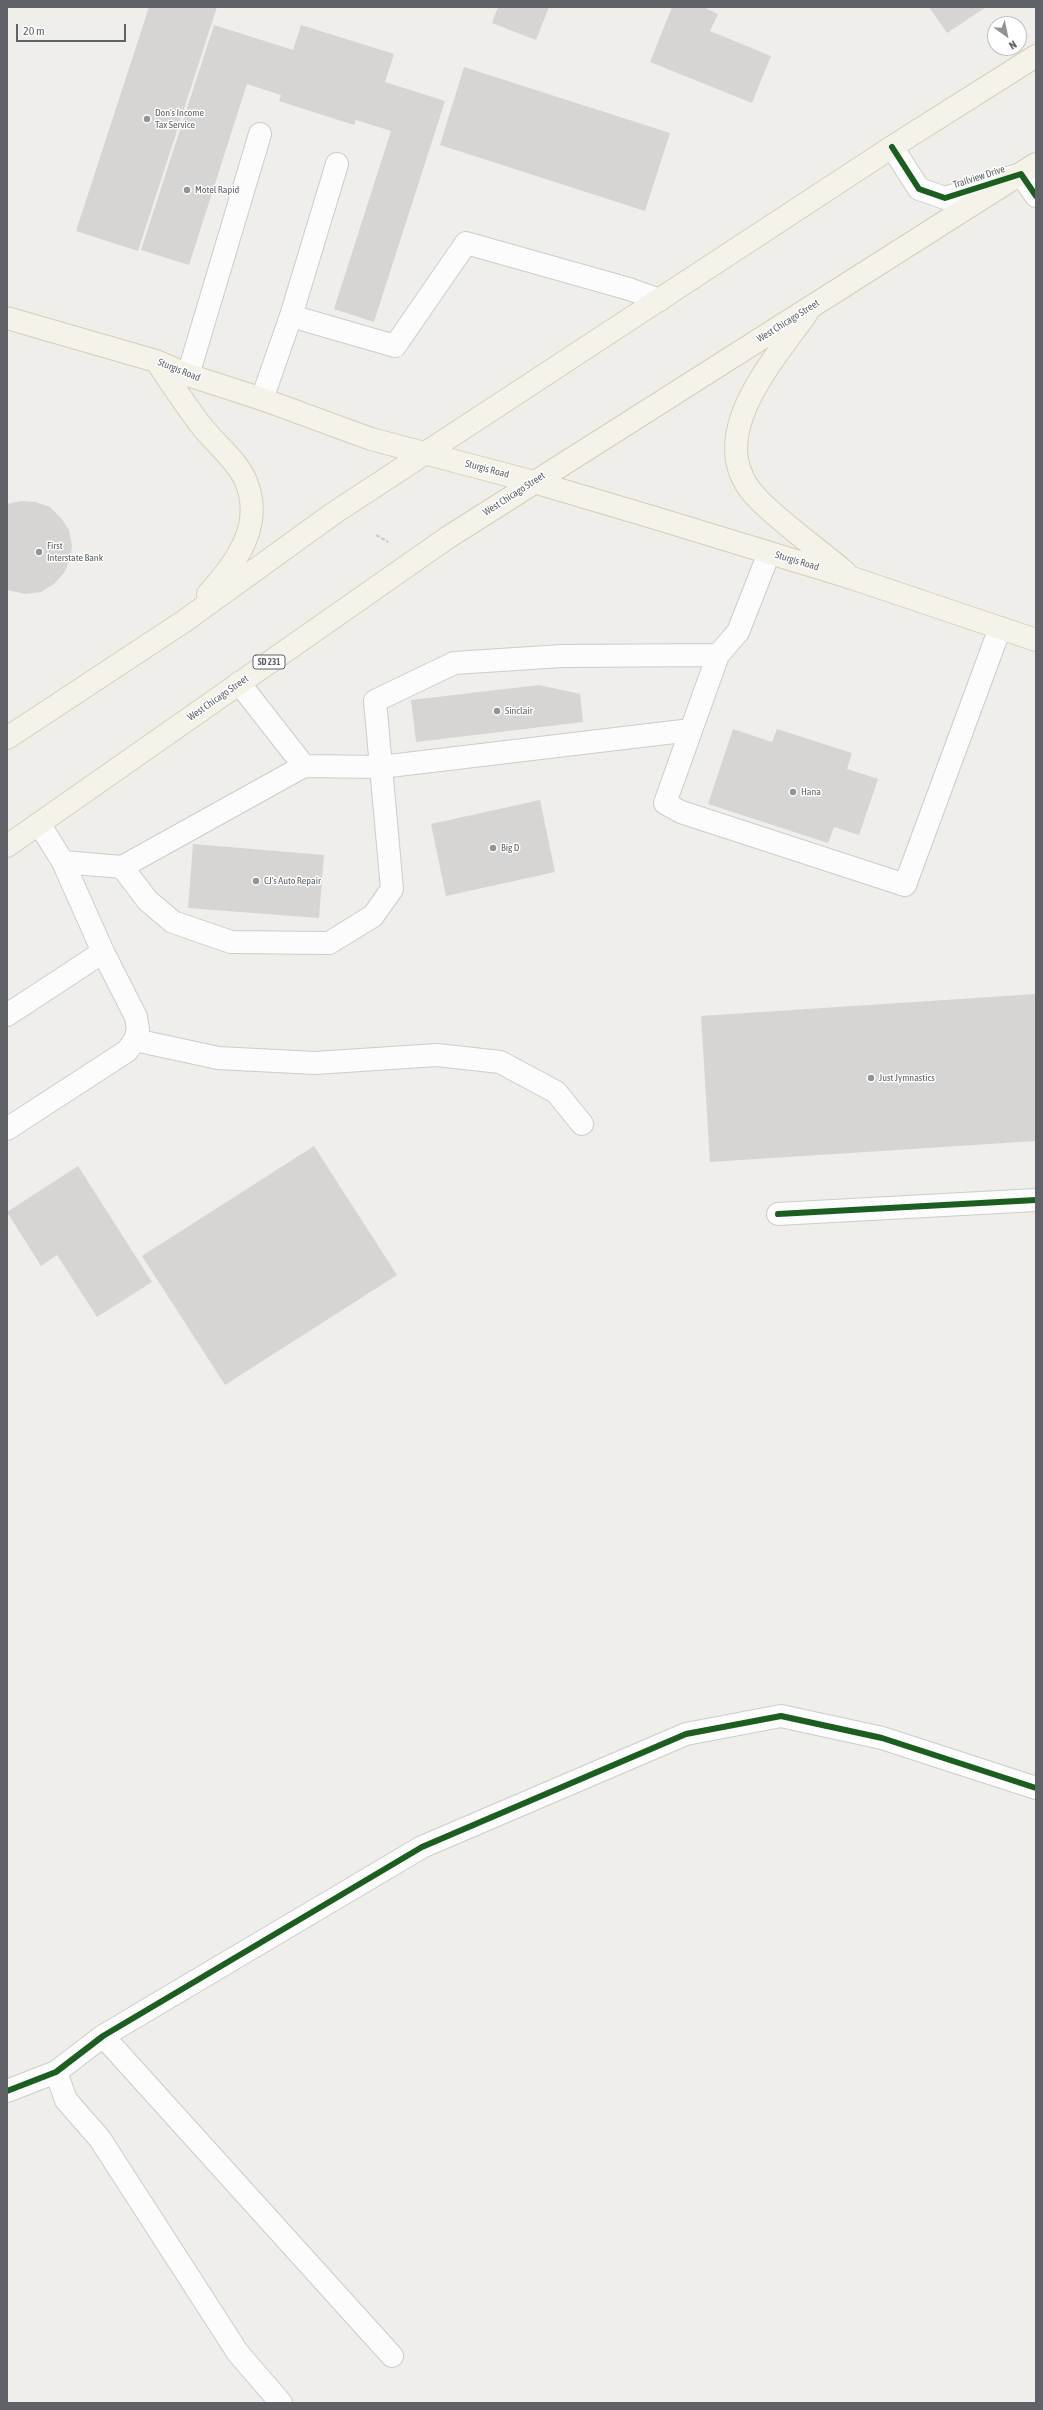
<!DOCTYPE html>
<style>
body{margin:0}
#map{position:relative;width:1043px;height:2410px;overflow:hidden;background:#efeeea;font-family:"Asap Condensed",sans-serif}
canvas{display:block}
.frame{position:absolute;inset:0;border:8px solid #5f6368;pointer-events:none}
.north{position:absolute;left:987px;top:16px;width:40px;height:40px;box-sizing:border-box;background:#fff;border:1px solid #bfc1c3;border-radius:50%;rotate:147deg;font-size:11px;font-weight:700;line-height:16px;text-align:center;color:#5f6368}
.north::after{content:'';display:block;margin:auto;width:14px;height:18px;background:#919496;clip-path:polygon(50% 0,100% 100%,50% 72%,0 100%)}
.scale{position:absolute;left:16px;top:24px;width:110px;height:18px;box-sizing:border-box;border:2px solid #5f6368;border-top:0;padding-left:5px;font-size:12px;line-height:14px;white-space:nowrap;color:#5f6368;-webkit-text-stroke:3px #fff;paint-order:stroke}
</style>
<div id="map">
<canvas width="1043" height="2410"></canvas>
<div class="frame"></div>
<div class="north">N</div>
<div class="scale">20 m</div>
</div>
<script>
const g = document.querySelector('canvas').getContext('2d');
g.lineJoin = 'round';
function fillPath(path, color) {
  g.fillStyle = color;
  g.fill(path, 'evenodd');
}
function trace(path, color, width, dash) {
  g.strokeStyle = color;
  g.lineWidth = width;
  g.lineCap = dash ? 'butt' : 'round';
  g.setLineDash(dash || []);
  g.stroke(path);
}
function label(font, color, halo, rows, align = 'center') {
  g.font = font + ' "Asap Condensed",sans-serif';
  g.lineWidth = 3;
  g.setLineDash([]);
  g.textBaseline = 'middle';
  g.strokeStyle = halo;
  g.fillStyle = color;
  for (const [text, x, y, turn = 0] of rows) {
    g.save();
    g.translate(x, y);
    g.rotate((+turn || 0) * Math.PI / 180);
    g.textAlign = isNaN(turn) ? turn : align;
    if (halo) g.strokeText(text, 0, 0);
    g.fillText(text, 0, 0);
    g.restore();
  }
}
fillPath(new Path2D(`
 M149 7H217L138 251 76 231Z
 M498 7H549L536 40 492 23Z
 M672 7H703L718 14 710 31 771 56 752 103 650 62Z
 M929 7H986L947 33Z
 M214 25 293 50 301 25 394 54 385 82 445 101 374 322 334 309 391 131 356 120 354 125 279 101 281 95 247 84 189 265 141 250Z
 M464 67 670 133 645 211 440 145Z
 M21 501 36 502 50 507 61 518 69 530 72 545 70 560 64 573 54 584 41 592 26 594 7 590V504Z
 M539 685 580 694 583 722 416 742 411 700Z
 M733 729 772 742 777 729 852 753 847 769 878 779 859 835 834 827 828 843 708 804Z
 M540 800 555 872 446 896 431 824Z
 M193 844 324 855 319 918 188 908Z
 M1036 994V1141L710 1162 701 1016Z
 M314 1146 397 1275 225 1385 142 1256Z
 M78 1166 152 1282 97 1317 57 1255 41 1266 7 1212Z`), '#d6d5d3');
const minor = new Path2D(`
 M892 147 919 189 945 198 1021 174 1036 196
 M291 316 395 346 466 243 629 289 660 300
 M188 375 260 134
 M262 399 291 316 337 164
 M769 553 738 632 718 655 665 803 681 812 905 885 1000 628
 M239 683 304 766
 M691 730 381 767 375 701 454 663 562 656 718 655
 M63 862 122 867 304 766 381 767 392 889 373 916 329 943 231 942 173 922 148 901 122 867
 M7 1015 103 952
 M135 1040 218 1058 315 1063 437 1055 500 1062 556 1092 582 1124
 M7 1129 127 1051 135 1040 138 1029 136 1017 103 952 63 862 40 825
 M778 1214 1036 1200
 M103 2036 392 2356
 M56 2072 66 2100 100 2139 238 2353 281 2403
 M7 2091 56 2072 103 2036 422 1847 686 1734 781 1716 882 1738 1036 1788`);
const major = new Path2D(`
 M807 313C772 363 699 441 759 500 785 526 817 548 845 572
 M7 318 156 361 188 375 262 399 371 439 534 482 652 517 852 578 1036 640
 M157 362C172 384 187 408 204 429 217 445 236 460 245 479 265 524 237 562 208 594
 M7 738 183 622 334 513 892 147 1036 56
 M7 846 447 538 1036 164`);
trace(minor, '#cbcccc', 24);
trace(major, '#d7ceb8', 24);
trace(new Path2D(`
 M376 535 388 542`), '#cacfcc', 2.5, [4, 2]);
trace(minor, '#fdfcfc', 22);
trace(major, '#f4f2e9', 22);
trace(new Path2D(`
 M892 147 919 189 945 198 1021 174 1036 196
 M778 1214 1036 1200
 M7 2091 56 2072 103 2036 422 1847 686 1734 781 1716 882 1738 1036 1788`), '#1b5e20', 6);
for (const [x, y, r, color] of [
 [147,119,4,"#919496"],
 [187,190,4,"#919496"],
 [39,552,4,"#919496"],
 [497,711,4,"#919496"],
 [793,792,4,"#919496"],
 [493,848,4,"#919496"],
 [256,881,4,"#919496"],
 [871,1078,4,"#919496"]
]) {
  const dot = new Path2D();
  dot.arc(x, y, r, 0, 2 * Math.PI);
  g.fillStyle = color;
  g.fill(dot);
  trace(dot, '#fff', 1.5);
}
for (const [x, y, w] of [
 [269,662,32]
]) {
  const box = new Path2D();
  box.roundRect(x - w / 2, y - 7, w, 14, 3);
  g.fillStyle = '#fff';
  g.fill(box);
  trace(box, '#5f6368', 1);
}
label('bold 9px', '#5f6368', null, [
 ["SD 231",269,662]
]);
label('10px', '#5f6368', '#fff', [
 ["Don's Income",155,113],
 ["Tax Service",155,125],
 ["Motel Rapid",195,190],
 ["First",47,546],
 ["Interstate Bank",47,558],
 ["Sinclair",505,711],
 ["Hana",801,792],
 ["Big D",501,848],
 ["CJ's Auto Repair",264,881],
 ["Just Jymnastics",879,1078]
], 'left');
label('10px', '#5f6368', '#fff', [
 ["Trailview Drive",979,177,-18],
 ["West Chicago Street",788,321,-32],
 ["Sturgis Road",179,370,22],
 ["Sturgis Road",487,469,15],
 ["West Chicago Street",514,494,-33],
 ["Sturgis Road",797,561,17],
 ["West Chicago Street",218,698,-35]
]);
</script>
